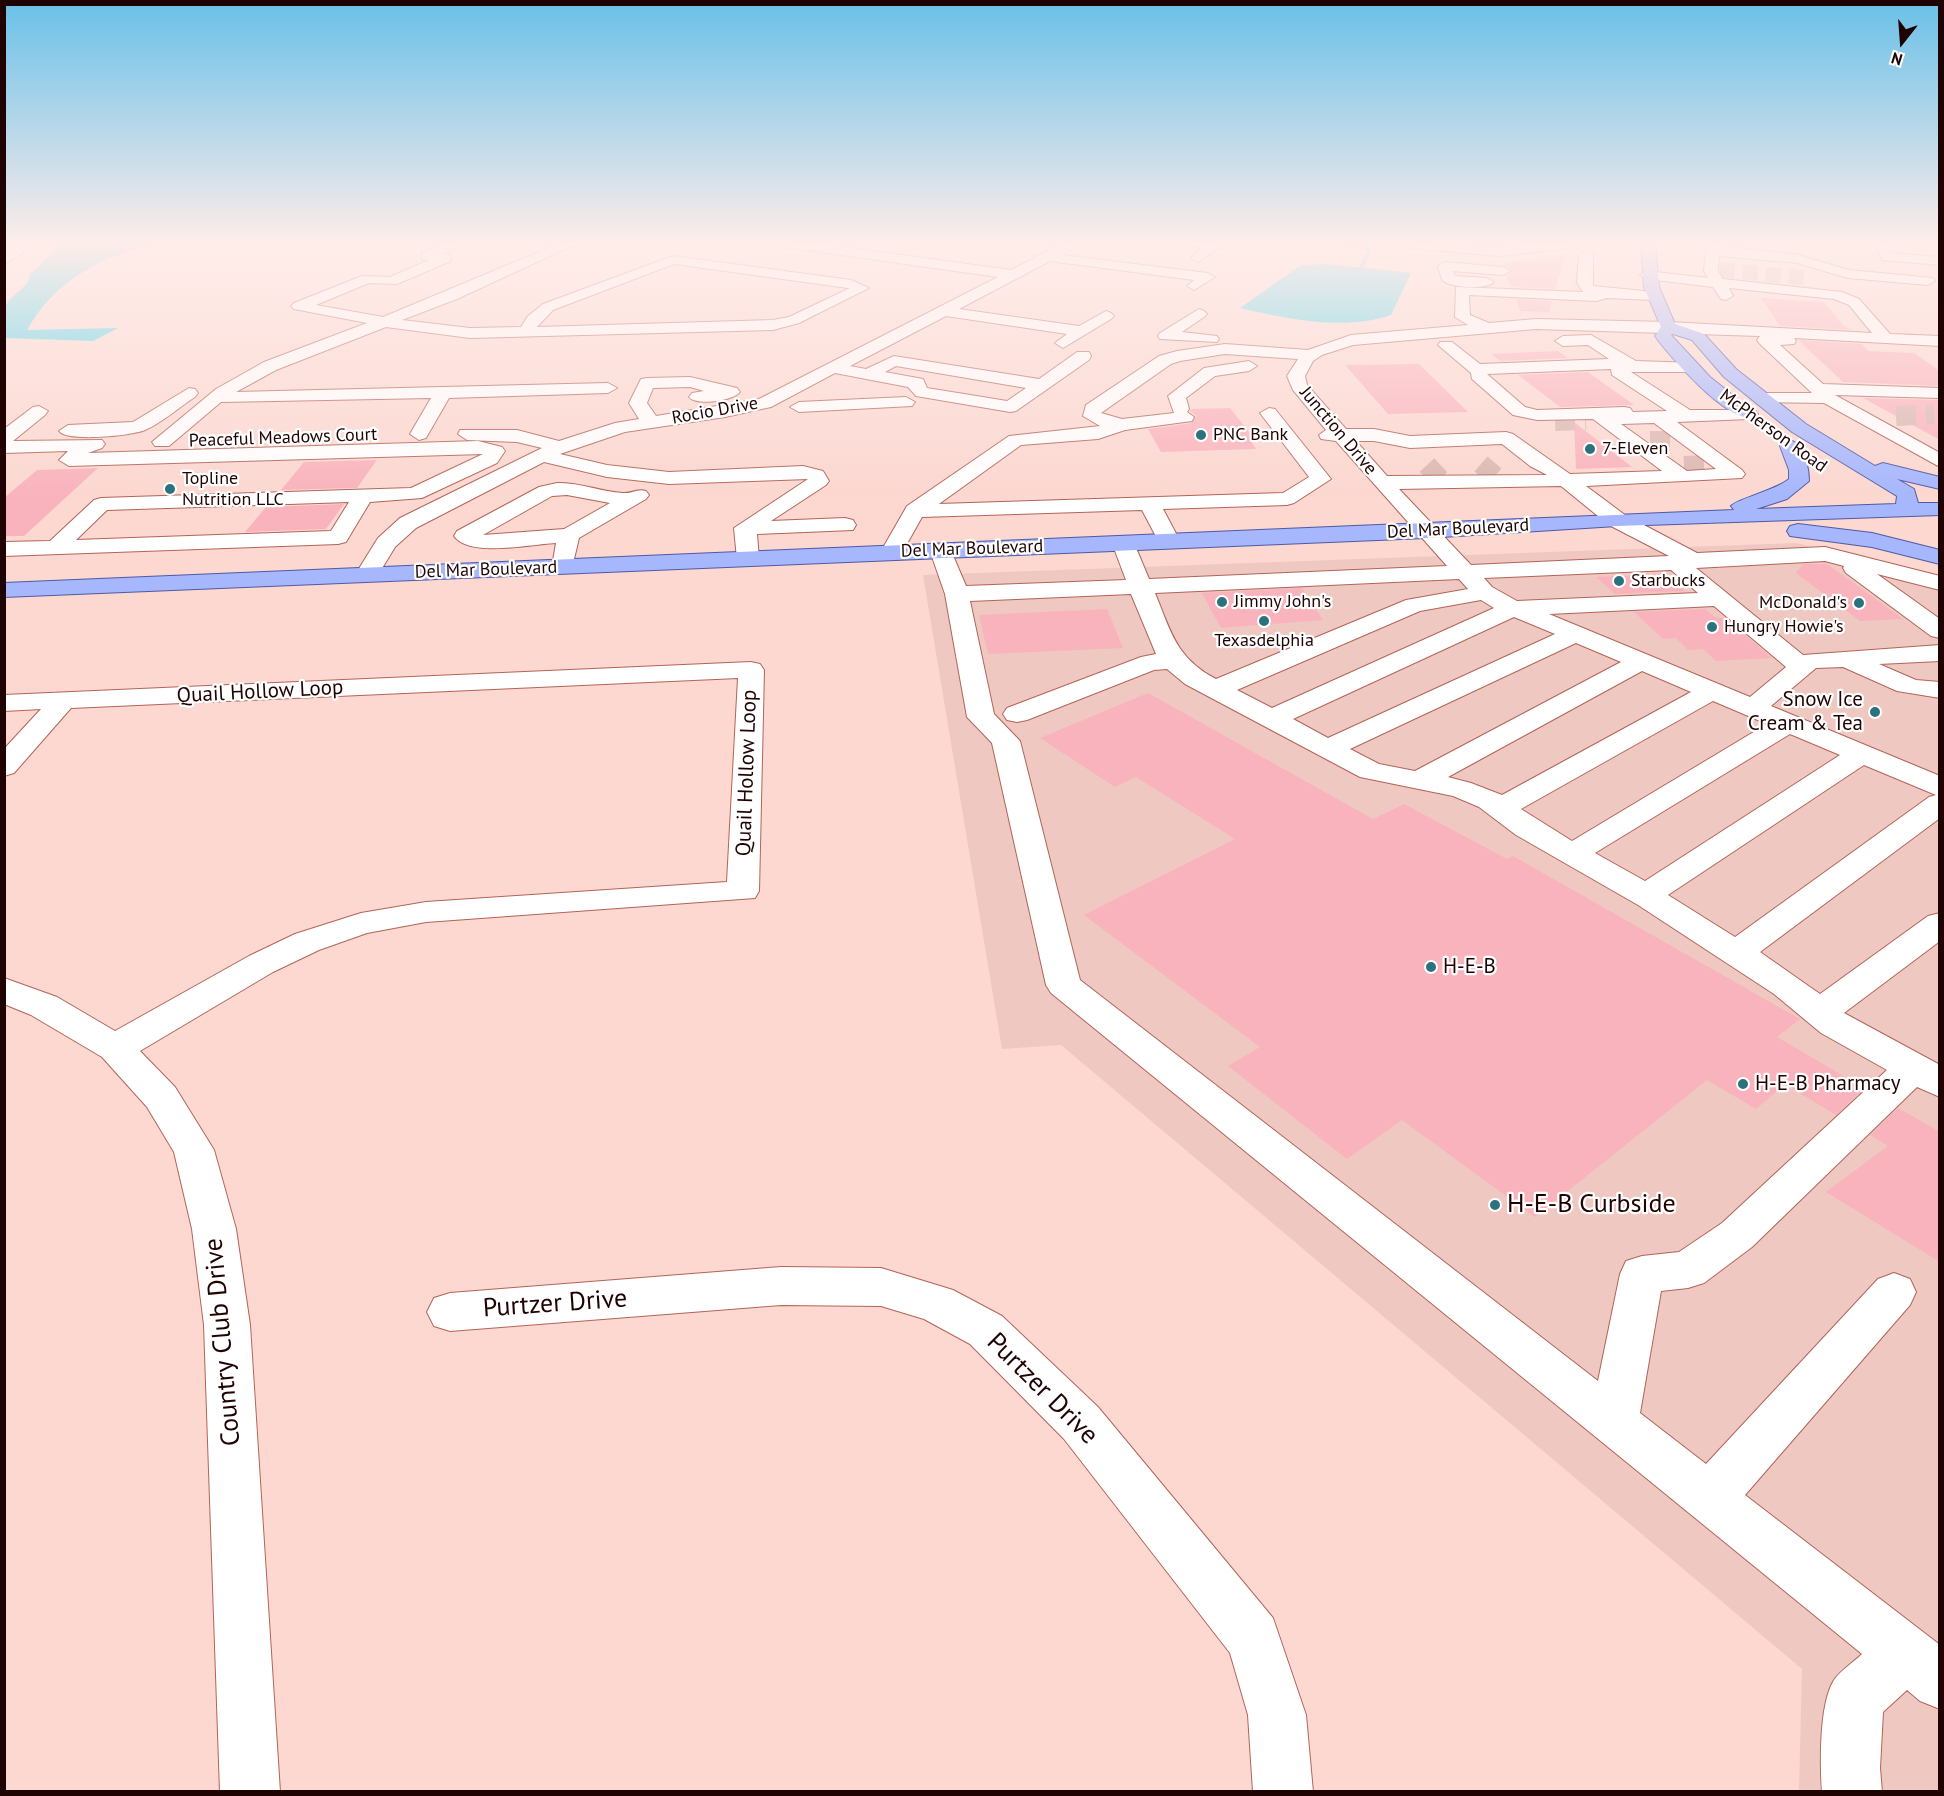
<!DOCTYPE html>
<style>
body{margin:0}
#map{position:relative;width:1944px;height:1796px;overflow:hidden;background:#fcd8d1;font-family:"PT Sans",sans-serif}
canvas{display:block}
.frame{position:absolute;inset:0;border:6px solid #1f0302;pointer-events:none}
.north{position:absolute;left:1872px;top:12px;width:60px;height:60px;-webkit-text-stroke:4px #fff;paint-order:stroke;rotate:197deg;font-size:16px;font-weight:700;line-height:24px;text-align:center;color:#1f0302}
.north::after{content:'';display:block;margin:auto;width:21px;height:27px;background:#1f0302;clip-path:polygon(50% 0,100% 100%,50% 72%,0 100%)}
</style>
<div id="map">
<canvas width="1944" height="1796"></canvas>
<div class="frame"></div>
<div class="north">N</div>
</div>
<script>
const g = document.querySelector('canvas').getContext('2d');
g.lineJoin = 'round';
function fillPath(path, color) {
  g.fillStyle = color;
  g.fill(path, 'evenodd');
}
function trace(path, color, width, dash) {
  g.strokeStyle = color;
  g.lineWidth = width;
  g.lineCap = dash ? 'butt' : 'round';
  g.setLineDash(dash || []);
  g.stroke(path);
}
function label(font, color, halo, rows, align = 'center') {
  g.font = font + ' "PT Sans",sans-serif';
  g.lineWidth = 4.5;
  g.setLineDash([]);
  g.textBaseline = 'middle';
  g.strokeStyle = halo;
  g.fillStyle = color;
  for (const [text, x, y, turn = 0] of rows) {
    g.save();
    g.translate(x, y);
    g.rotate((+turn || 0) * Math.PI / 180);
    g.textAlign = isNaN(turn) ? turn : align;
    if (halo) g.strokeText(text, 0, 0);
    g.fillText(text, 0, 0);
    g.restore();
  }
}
fillPath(new Path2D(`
 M1796 543 1939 577V1791H1799L1802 1669 1061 1045 1002 1049 923 575Z`), '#efc8c1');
fillPath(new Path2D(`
 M63 244H157C103 255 55 280 27 330L118 328 93 341 5 338C4 329 2 317 5 308 9 294 29 289 30 274 43 265 49 252 63 244Z
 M1327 264 1411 273 1391 315C1344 331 1287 319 1240 308L1301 265Z`), '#4cd3e9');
fillPath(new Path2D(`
 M1345 244H1354L1372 249 1363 268 1366 280 1362 279 1359 268 1368 250Z`), '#4cd3e9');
fillPath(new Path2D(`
 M1565 255 1555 289 1511 287 1506 276 1512 270 1501 263Z
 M1761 298 1824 302 1843 325 1851 330 1780 326Z
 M1516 299 1552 301 1549 312 1520 311Z
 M1798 340 1862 344 1868 351 1914 353 1940 371V386L1843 382Z
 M1558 351 1568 358 1500 361 1491 354Z
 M1419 364 1468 412 1388 414 1345 365Z
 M1588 372 1634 405 1560 407 1518 375Z
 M1863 398 1940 400V440Z
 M1230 408 1257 442 1252 443 1256 449 1161 452 1148 429 1192 423 1196 416 1190 411 1191 409Z
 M1574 422 1632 467 1576 469Z
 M377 460 357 488 281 490 304 462Z
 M98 468 24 536H4V498L37 470Z
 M344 504 326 529 245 532 266 507Z
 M1803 564H1827L1903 619 1860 621 1796 573Z
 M1665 574 1685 591 1615 594 1596 577Z
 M1302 588 1323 620 1221 628 1202 593Z
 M1107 609 1123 648 988 654 979 615Z
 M1705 609 1716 618H1725L1772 658 1716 661 1703 649 1688 650 1676 638 1663 639 1634 612Z
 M1148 693 1373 819 1404 804 1507 859 1513 856 1800 1019 1777 1037 1864 1088 1836 1115 1785 1084 1756 1109 1707 1080 1535 1217 1402 1120 1347 1159 1228 1066 1260 1047 1084 915 1235 839 1136 777 1115 787 1040 738Z
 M1898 1108 1940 1132V1262L1826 1192 1888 1146 1870 1135Z`), '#f9b3bc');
trace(new Path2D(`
 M1720 270 1809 278`), '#dbb8b2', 15, [15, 8]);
trace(new Path2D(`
 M1896 416 1934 414
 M1555 421 1586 420
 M1650 441H1674
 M1481 464 1495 476
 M1427 465 1440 479
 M1684 466 1708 465`), '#dbb8b2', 20, [20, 10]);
const minor = new Path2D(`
 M20 244H35L4 265V255Z
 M444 244H462L444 254 451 255V261L397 284 369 283 316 305 383 317 558 244H576L457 299 402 320 470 328 521 327 528 316 543 304 673 256 851 280 869 288 799 323 773 330 470 338 386 327 276 370 236 392 608 383 617 388 608 393 449 398 426 438 419 440 410 434 431 398 221 402 169 446H155L152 442 216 389 264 362 367 323 294 309 291 306 294 303 362 276 390 277 429 260 422 259V253ZM674 264 848 288H850L789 317 773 320 537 327 553 310Z
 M785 244H821L1011 270 1062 244H1079L1062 255 1208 273 1215 277 1194 290 1187 286 1194 280 1050 261 959 309 1079 326 1106 311 1111 313 1114 316 1111 319 1063 348 1055 343 1067 334 946 316 850 366 866 369 894 356 1039 379 1077 352H1089L1091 356 1089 360 1016 411 1010 412 922 397 916 396 908 387 835 373 771 407 725 417 625 432 560 454 607 465 669 472 803 466 823 471 829 481 826 485 771 521 845 518 853 520 856 525 853 530 757 534 759 559 756 564H740L737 559 734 528 808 479 669 484 607 477 544 462 416 528 395 547 375 580H359L355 575 378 538 400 518 542 448 517 442 467 440 458 434 460 430H517L559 441 615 423 639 419 629 403 641 379 647 378 690 377 737 388 740 392C733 401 696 406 689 397L692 393 704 391 690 387 653 388 647 403 656 416 759 399 998 277 791 248ZM896 366 1026 388 1007 401 927 388 923 379 885 372Z
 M1183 244H1218L1220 247 1198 262 1191 258 1201 249Z
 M1404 244 1499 248 1531 244H1573L1567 248 1499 256 1410 248Z
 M1707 244 1798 255 1849 270 1933 278 1935 281 1928 285 1848 278 1797 263 1719 256 1718 271 1723 279 1842 292 1859 299 1890 334 1940 336V346L1794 338 1796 341 1794 344 1780 345 1823 384 1940 388V398L1835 395 1940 453V467L1824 403 1755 402 1752 398 1755 394 1761 393H1812L1759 343 1757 340 1760 336 1536 329 1353 345 1322 355 1313 361 1305 376 1307 385 1346 429H1374L1410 436 1506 432 1513 434 1570 474 1662 471 1593 419 1537 420 1513 415 1472 379 1471 373 1438 345 1440 342H1452L1480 364 1609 359 1588 345 1563 346 1555 341 1563 336 1591 335 1636 361 1697 363 1699 367 1697 371 1691 372H1631L1690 410H1755L1758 414 1755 418 1749 419 1677 422 1742 470 1745 474 1742 478 1586 486 1625 515 1697 553 1825 547 1940 576V590L1877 574 1940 619V638L1931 636 1846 573 1843 568 1844 566 1825 561 1696 568 1803 655 1940 645V661L1879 664 1916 680 1940 682V698L1897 691 1843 667 1816 668 1771 706 1940 776V818L1760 952 1820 994 1928 916 1940 913V941L1844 1013 1940 1065V1097L1917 1087 1752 1247 1704 1283 1688 1288 1661 1291 1640 1413 1706 1464 1878 1279 1894 1273 1910 1279 1916 1292 1910 1305 1745 1495 1940 1645V1709L1920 1701 1907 1690 1883 1712 1880 1768 1882 1792H1822C1820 1763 1819 1704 1834 1680 1841 1670 1854 1662 1862 1654L1051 993 1046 985 992 743 967 717 945 594 930 551 933 546H949L966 586 1126 580 1112 543 1115 538H1131L1134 543 1149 579 1447 566 1336 441 1321 439 1319 435 1326 430 1293 390 1287 376 1298 359 1225 354 1180 361 1171 364 1101 413 1122 419 1174 413 1168 396 1204 368 1249 361 1257 366 1249 371 1215 376 1186 398 1189 409 1187 412 1194 417 1192 421 1125 430 1098 439 1021 445 939 504 1283 493 1309 477 1260 413 1269 408 1275 409 1331 479 1294 503 1287 505 1163 509 1180 541 1177 546H1161L1142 510 922 517 899 558H883L880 553 907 506 1009 436 1100 426 1083 416 1086 405 1159 356 1177 351 1225 344 1308 350 1351 335 1468 325 1455 317 1456 287 1583 292 1577 283 1579 254 1586 250 1593 254V286L1654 292 1661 296 1654 300 1607 298 1596 301 1469 295 1470 315 1489 323 1536 319 1669 322 1872 333 1849 305 1834 299 1729 288 1733 296 1726 300 1721 299 1713 287 1647 279 1640 275 1647 271 1708 278 1704 271ZM1611 369 1612 375 1667 411 1633 412 1630 408 1624 407 1537 410 1525 407 1487 374ZM1654 423 1716 469 1687 471 1621 424ZM1356 441H1374L1410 448 1502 444 1530 466 1547 475 1387 476ZM1561 486 1609 525 1669 556 1471 565 1399 489ZM1671 570 1698 593 1517 601 1492 587 1484 578ZM1459 579 1468 589 1406 600 1216 679C1176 658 1171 632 1155 593ZM1131 594 1156 654 1141 657 1007 708 1003 714 1007 720 1017 722 1027 720 1154 670 1167 669 1185 684 1360 777 1453 796 1479 807 1516 835 1638 905 1774 994 1821 1033 1887 1070 1722 1223 1679 1252 1642 1256 1626 1261 1620 1274 1598 1381 1080 980 1020 741 994 714 970 601ZM1481 600 1494 608 1272 708 1237 690 1420 611ZM1714 606 1786 667 1750 697 1549 614ZM1514 617 1555 634 1328 738 1293 719ZM1576 643 1621 662 1415 771 1379 764 1350 749ZM1642 671 1691 692 1502 795 1471 783 1448 777ZM1713 701 1767 724 1572 841 1521 809ZM1790 734 1840 755 1645 881 1595 853ZM1864 765 1936 795 1929 797 1735 937 1668 895Z
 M1875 244H1888L1892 253 1940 257V265L1882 260Z
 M1445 262 1503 267 1510 271 1503 275 1453 271 1455 276 1487 278 1494 282C1486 290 1450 288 1442 280L1438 266Z
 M1199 309 1204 311 1207 314 1204 317 1182 332 1217 336 1219 339 1217 342 1160 339 1158 336 1160 333Z
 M189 388 195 389 198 393 195 397C179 407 162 423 145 430 131 436 66 442 59 431L68 425 133 422Z
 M906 397 915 402 912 406 799 412 790 407 799 402Z
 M39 406 48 411 45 415 13 441 102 440 105 444 102 448 88 453 478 441 502 447 505 451 497 463 422 498 370 502 346 542 338 544 4 556V542L50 541 94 500 101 498 411 488 483 454 69 466 59 460 68 451 4 453V429L33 407ZM349 502 331 531 76 540 107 510Z
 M557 483C580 482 601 492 623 493 632 494 637 488 646 491L649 495 646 499 579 538 571 572H555L552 567 556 543C532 544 469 558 454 536L457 531 539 487ZM567 495 610 503 564 529 483 535 552 496Z
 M751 662 760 664 764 670 759 891 755 898 426 922 367 933 319 950 273 972 140 1051 175 1087 214 1150 236 1229 250 1325 280 1792H220L204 1325 192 1229 174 1152 147 1107 102 1057 31 1015 4 1004V978L57 997 115 1031 249 956 295 934 361 913 426 902 727 882 738 678 71 708 14 773 4 776V749L41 709 4 711V695Z
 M781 1267 881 1268 953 1290 1002 1316 1098 1407 1273 1618 1306 1715 1313 1792H1253L1248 1715 1230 1653 1064 1439 970 1344 924 1319 881 1306 781 1305 450 1331 434 1326 427 1312 434 1298 450 1293Z`);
const major = new Path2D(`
 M1641 244H1655L1659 287 1675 324 1704 334 1736 369 1806 424 1875 466 1883 463 1940 477V489L1897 479 1914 489 1918 503H1940V515L1617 526 1426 538 4 597V583L1734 510 1731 506C1737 499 1776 490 1789 479V470L1780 446 1790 440C1804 444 1809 468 1809 481L1787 499 1756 509 1896 504 1897 496 1792 432 1724 377 1692 340 1673 334 1671 335 1710 377 1755 413 1752 417C1728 423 1669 356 1655 336L1661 327 1644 287Z
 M1798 524 1872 533 1940 550V564L1872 547 1790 536 1787 531 1790 526Z`);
trace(minor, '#b26457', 2);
trace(major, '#5059a4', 2);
fillPath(minor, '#fff');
fillPath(major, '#a6b7fd');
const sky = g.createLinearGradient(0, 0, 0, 496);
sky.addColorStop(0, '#69c0e8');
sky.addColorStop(0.49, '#feedea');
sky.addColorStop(1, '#feedea00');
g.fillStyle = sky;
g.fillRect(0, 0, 1944, 496);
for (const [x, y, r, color] of [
 [1201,435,6,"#2b727e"],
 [1590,449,6,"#2b727e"],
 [170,489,6,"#2b727e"],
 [1619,581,6,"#2b727e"],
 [1222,602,6,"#2b727e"],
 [1859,603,6,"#2b727e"],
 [1264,621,6,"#2b727e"],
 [1712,627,6,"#2b727e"],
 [1875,712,6,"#2b727e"],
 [1431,967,6,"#2b727e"],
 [1743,1084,6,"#2b727e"],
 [1495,1205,6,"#2b727e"]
]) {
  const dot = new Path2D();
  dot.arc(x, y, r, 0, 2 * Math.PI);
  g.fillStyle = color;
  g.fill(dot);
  trace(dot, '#fff', 2);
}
label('18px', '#1f0302', '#fff', [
 ["Rocio Drive",715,411,-10],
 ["Junction Drive",1338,431,50],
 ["McPherson Road",1773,431,36],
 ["Peaceful Meadows Court",283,438,-2],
 ["Del Mar Boulevard",1458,529,-3],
 ["Del Mar Boulevard",972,549,-2],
 ["Del Mar Boulevard",486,570,-2]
]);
label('18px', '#1f0302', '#fff', [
 ["PNC Bank",1213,435],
 ["7-Eleven",1602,449],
 ["Topline",182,479],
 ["Nutrition LLC",182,500],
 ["Starbucks",1631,581],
 ["Jimmy John's",1234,602],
 ["McDonald's",1847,603,"right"],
 ["Hungry Howie's",1724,627],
 ["Texasdelphia",1264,641,"center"]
], 'left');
label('21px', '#1f0302', '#fff', [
 ["Quail Hollow Loop",260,692,-3],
 ["Quail Hollow Loop",747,773,-88]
]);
label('21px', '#1f0302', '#fff', [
 ["Snow Ice",1863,700,"right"],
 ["Cream & Tea",1863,724,"right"],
 ["H-E-B",1443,967],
 ["H-E-B Pharmacy",1755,1084]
], 'left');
label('26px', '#1f0302', '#fff', [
 ["H-E-B Curbside",1507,1205]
], 'left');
label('26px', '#1f0302', '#fff', [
 ["Purtzer Drive",555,1304,-4],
 ["Country Club Drive",223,1342,-95],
 ["Purtzer Drive",1042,1389,45]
]);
</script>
